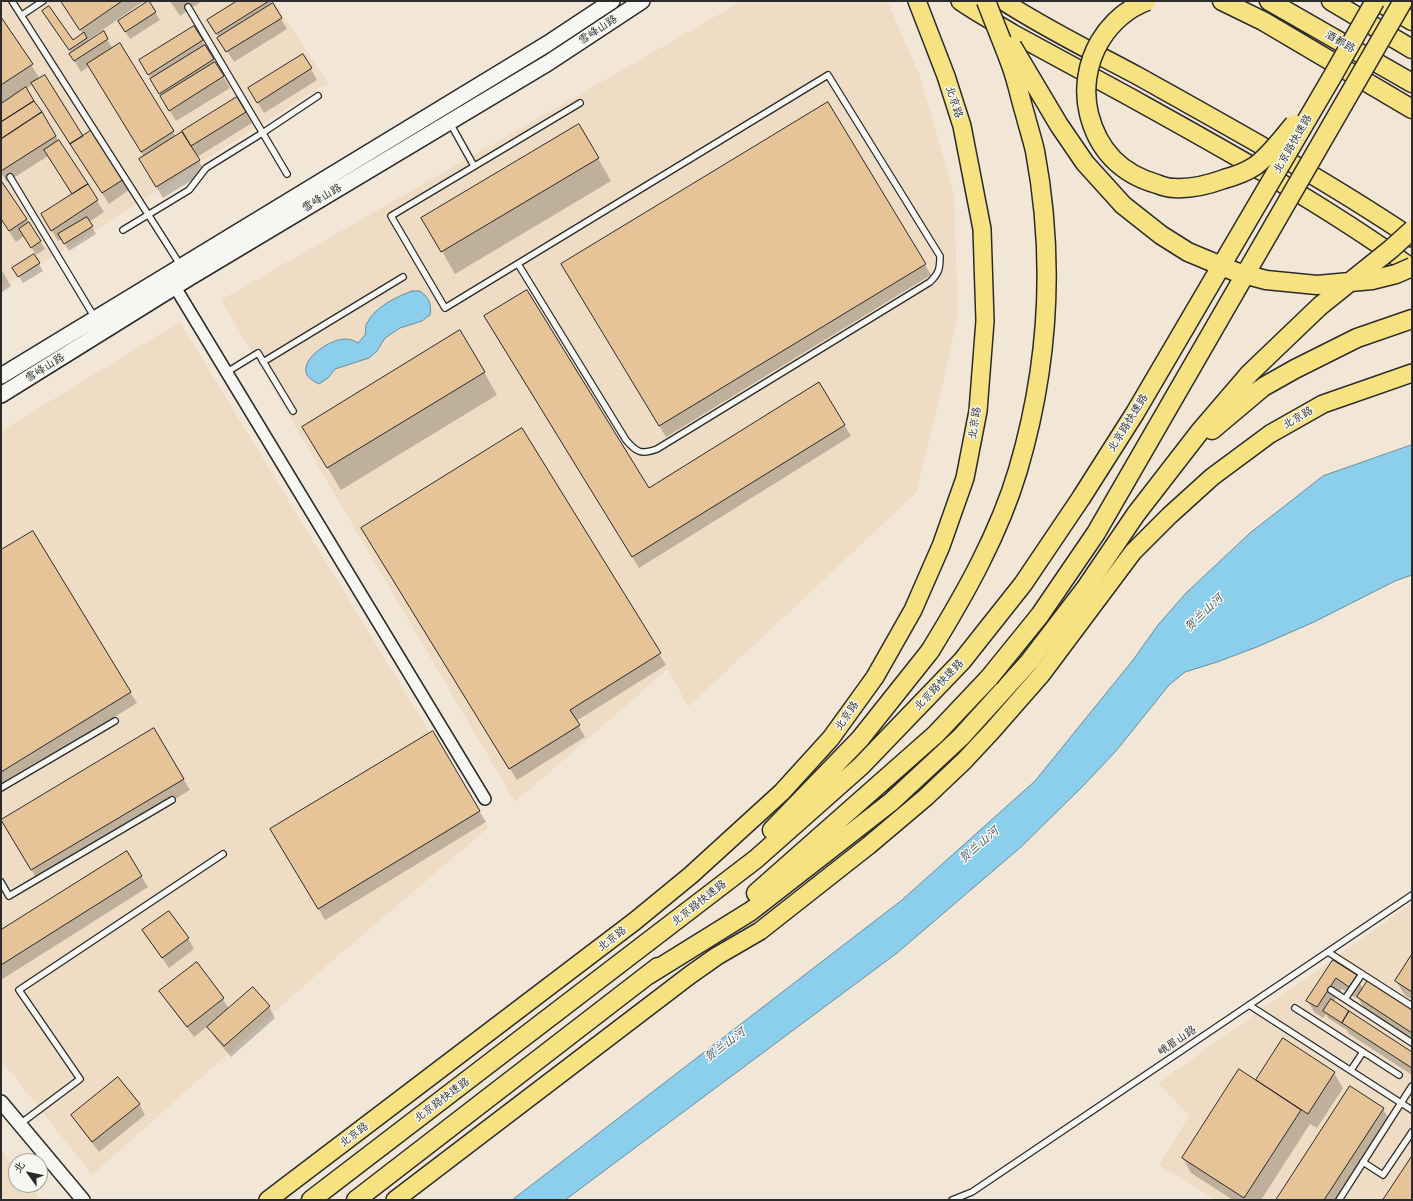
<!DOCTYPE html>
<meta charset="utf-8">
<style>
body{margin:0}
#map{position:relative;width:1413px;height:1201px;overflow:hidden;background:#f2e7d7;font-family:"Playpen Sans","LXGW WenKai TC",sans-serif}
canvas{display:block}
.frame{position:absolute;inset:0;border:2px solid #2b2b2b;pointer-events:none}
.north{position:absolute;left:8px;top:1153px;width:40px;height:40px;box-sizing:border-box;background:#f6f6f2;border:1px solid #a5a5a2;border-radius:50%;rotate:303deg;font-size:11px;font-weight:700;line-height:16px;text-align:center;color:#2b2b2b}
.north::after{content:'';display:block;margin:auto;width:14px;height:18px;background:#2b2b2b;clip-path:polygon(50% 0,100% 100%,50% 72%,0 100%)}
</style>
<div id="map">
<canvas width="1413" height="1201"></canvas>
<div class="frame"></div>
<div class="north">北</div>
</div>
<script>
const g = document.querySelector('canvas').getContext('2d');
g.lineJoin = 'round';
function fillPath(path, color) {
  g.fillStyle = color;
  g.fill(path, 'evenodd');
}
function trace(path, color, width, dash) {
  g.strokeStyle = color;
  g.lineWidth = width;
  g.lineCap = dash ? 'butt' : 'round';
  g.setLineDash(dash || []);
  g.stroke(path);
}
function label(font, color, halo, rows, align = 'center') {
  g.font = font + ' "Playpen Sans","LXGW WenKai TC",sans-serif';
  g.lineWidth = 3;
  g.setLineDash([]);
  g.textBaseline = 'middle';
  g.strokeStyle = halo;
  g.fillStyle = color;
  for (const [text, x, y, turn = 0] of rows) {
    g.save();
    g.translate(x, y);
    g.rotate((+turn || 0) * Math.PI / 180);
    g.textAlign = isNaN(turn) ? turn : align;
    if (halo) g.strokeText(text, 0, 0);
    g.fillText(text, 0, 0);
    g.restore();
  }
}
fillPath(new Path2D(`
 M1 1H274L328 83 203 161 114 219 1 288Z
 M742 1H887L920 76 954 194 958 315 935 418 916 493 688 707 668 669 515 802 221 300Z
 M180 322 488 828 323 969 92 1175 1 1060V431Z
 M1412 903V1200H1215L1159 1165 1189 1116 1158 1083Z
 M1 1151 16 1169V1185H29L42 1200H1Z`), '#efdcc4');
const water = new Path2D(`
 M412 291H420C429 298 432 304 430 315L422 321 400 328 385 338 377 351 369 358 335 369 328 378 319 384C314 381 307 378 306 372 303 356 333 338 346 339 350 339 355 341 358 343L365 335C366 331 365 325 367 323 375 307 396 297 412 291Z
 M1412 445V575L1395 581 1314 622 1257 647 1217 662 1185 672 1169 685 1116 751 1083 786 1021 847 897 953 565 1200H512L902 900 1035 781 1133 660 1158 625 1186 593 1250 533 1323 476Z`);
fillPath(water, '#8bcfec');
trace(water, '#658d9f', 1);
fillPath(new Path2D(`
 M62 1H144L88 40 89 42 103 33 113 49 120 45 176 137 237 99 252 123 197 157 205 172 163 198 146 170 144 157 89 66 81 72 70 54H72L50 22 73 41 83 34Z
 M170 1H202L180 16Z
 M239 1H270L287 29 234 62 208 20Z
 M149 2 160 20 130 39 123 28Z
 M1 18 40 79 83 137 123 180 129 190 109 204 33 84 26 89 104 212 89 222 96 234 69 251 62 239 58 241 49 226 73 195 48 156 7 182 1 173Z
 M194 27 230 88 176 121 140 60Z
 M303 55 317 80 264 113 249 88Z
 M579 125 611 181 455 274 423 218Z
 M1 184 27 219 45 249 36 255 24 236 16 242 1 219Z
 M34 255 43 271 23 283 18 275Z
 M925 265 931 275 666 437 569 276Z
 M1 269 11 286 1 293Z
 M491 328 648 490 819 384 851 436 639 568Z
 M484 372 497 395 341 490 316 449Z
 M521 429 666 665 576 721 585 737 517 780 368 539Z
 M1 552 130 692 137 703 1 787Z
 M154 730 190 790 38 881 3 820Z
 M433 733 486 822 325 920 272 830Z
 M126 852 148 887 1 980V931Z
 M143 931 188 938 194 949 169 968Z
 M1412 956V1000L1405 995 1396 981Z
 M1333 961 1356 976 1363 989 1412 1010V1039L1364 1008 1357 996 1356 998 1342 989 1333 1002 1412 1053V1075L1349 1034 1347 1030 1328 1018 1326 1014 1323 1018 1314 1012 1308 1001Z
 M197 964 223 999 229 1009 269 1007 275 1018 231 1057 215 1038 208 1026 194 1037 167 1002 161 992Z
 M1283 1040 1334 1073 1343 1088 1317 1128 1310 1124 1261 1200H1233L1191 1173 1183 1158 1256 1081Z
 M139 1104 145 1115 99 1152 79 1126 73 1115Z
 M1383 1109 1392 1124 1342 1200H1277Z`), '#0003');
const building = new Path2D(`
 M61 1H122L80 30Z
 M148 1H149L156 12 125 32 118 21Z
 M237 1H269L216 34 207 20Z
 M273 3 282 18 226 52 217 38Z
 M49 6 73 40 84 32 87 38 69 50 42 11Z
 M1 17 33 64 1 85Z
 M194 26 203 40 148 75 139 60Z
 M104 31 108 39 74 61 69 54Z
 M120 43 174 131 141 152 87 64Z
 M205 45 214 59 159 94 150 79Z
 M303 54 312 68 257 103 248 88Z
 M215 62 224 76 169 111 160 96Z
 M45 75 83 136 70 144 31 83Z
 M26 87 34 101 1 122V104Z
 M237 97 246 112 191 146 182 131Z
 M34 101 42 112 1 139V122Z
 M828 102 926 264 659 426 561 264Z
 M42 112 56 136 1 171V139Z
 M579 124 599 158 441 252 421 218Z
 M92 130 124 179 102 193 70 144Z
 M182 132 200 160 156 187 139 159Z
 M59 140 88 184 72 194 44 150Z
 M2 182 27 219 9 231 1 219V183Z
 M88 184 98 200 51 231 41 214Z
 M87 217 93 226 64 244 58 234Z
 M29 222 41 241 31 248 19 229Z
 M34 254 40 263 18 277 12 268Z
 M527 290 649 488 819 382 845 425 632 557 484 316Z
 M460 330 485 372 327 468 302 427Z
 M522 428 661 653 570 710 580 725 509 769 361 528Z
 M33 531 131 692 1 772V550Z
 M154 728 184 779 31 870 1 820Z
 M433 731 480 811 318 909 270 829Z
 M127 851 142 876 1 965V930Z
 M169 911 189 938 162 958 142 930Z
 M1412 954V992L1395 981Z
 M1333 960 1357 975 1349 987 1336 978 1317 1007 1306 1001Z
 M197 962 224 998 187 1027 159 991Z
 M1368 980 1412 1009V1033L1357 997Z
 M253 987 270 1006 224 1046 207 1027Z
 M1331 999 1349 1011 1342 1023 1323 1011Z
 M1349 1011 1412 1052V1068L1342 1023Z
 M1283 1038 1335 1072 1308 1114 1256 1080Z
 M1239 1069 1301 1110 1244 1198 1182 1158Z
 M118 1077 140 1104 92 1142 71 1115Z
 M1350 1086 1384 1108 1324 1200H1276Z
 M1412 1156V1200H1383Z`);
fillPath(building, '#e7c498');
trace(building, '#2b2b2b', 1);
const service = new Path2D(`
 M12 1 181 266
 M188 7 287 174
 M22 15 43 1
 M450 123 474 166
 M10 177 95 318
 M123 230 189 190 206 168 264 132 318 96
 M518 264 626 440C636 452 641 455 657 449L930 282C939 273 940 269 940 256L828 75 445 308 391 216 580 103
 M263 362 403 277
 M227 372 258 353 293 411
 M1 788 115 721
 M1 882 9 896 172 800
 M1328 952 1412 1006
 M1331 990 1412 1043
 M1345 999 1362 974
 M1249 1005 1401 1103 1412 1086
 M1295 1008 1399 1075
 M1351 1070 1363 1052
 M20 1124 80 1079 19 990 223 854
 M1363 1162 1383 1175 1412 1132
 M952 1200 972 1192 1412 895
 M1339 1200 1401 1103 1412 1110`);
const minor = new Path2D(`
 M175 287 485 799`);
const tertiary = new Path2D(`
 M1 1102 83 1200`);
const secondary = new Path2D(`
 M1 376 547 44 612 1
 M1 395 189 278 548 63 642 1`);
const primary = new Path2D(`
 M960 1C977 13 996 23 1014 34 1052 55 1090 75 1128 96 1225 150 1322 203 1412 268
 M1003 1C1046 29 1093 52 1138 76 1231 128 1324 179 1412 238
 M268 1200 635 921 691 875 782 792 831 738 875 677 913 610 941 546 965 478 978 411 985 321 982 229 962 126 946 76 917 1
 M395 1200 690 975 717 956 760 931 868 846 926 797 964 761 992 731 1041 675 1133 552 1169 516 1212 477 1270 434 1323 404 1412 373`);
const trunk = new Path2D(`
 M1222 1 1263 21 1412 109
 M1269 1 1412 83
 M1331 1 1412 49
 M1377 1 1412 21
 M1212 430 1263 387 1295 369 1357 338 1412 319
 M772 830 860 739 930 651
 M756 893 936 734 989 678
 M648 975 751 911 891 802 961 737 1029 662 1085 589 1136 514 1201 430 1249 374
 M311 1200 756 859 861 766 962 661
 M356 1200 658 967`);
trace(service, '#2b2b2b', 8);
trace(minor, '#2b2b2b', 14);
trace(tertiary, '#2b2b2b', 16);
trace(secondary, '#2b2b2b', 18);
trace(primary, '#2b2b2b', 20);
trace(trunk, '#2b2b2b', 21);
trace(service, '#f6f6f2', 5.5);
trace(minor, '#f6f6f2', 11);
trace(tertiary, '#f6f6f2', 13);
trace(secondary, '#f6f6f2', 15);
trace(primary, '#f6e281', 17);
trace(trunk, '#f6e281', 18);
const trunkBridge = new Path2D(`
 M1147 1C1126 9 1111 23 1100 41 1087 63 1083 90 1089 114 1098 150 1121 174 1157 184 1162 186 1169 188 1174 188 1192 189 1208 185 1224 179 1235 176 1246 172 1255 166 1270 155 1282 138 1294 124
 M1012 46 1059 125 1085 163 1123 205 1161 235 1188 252 1236 272 1266 280 1317 285 1372 280 1396 274 1412 267
 M1249 374 1320 306 1391 249 1412 230
 M930 651C965 594 999 534 1018 470 1049 365 1055 258 1035 151 1032 138 1028 126 1025 114 1020 98 1017 81 1011 65 1003 43 994 22 986 1
 M962 661 1023 584 1081 498 1135 413 1332 77 1375 1
 M989 678 1040 615 1096 533 1403 1`);
trace(trunkBridge, '#2b2b2b', 21, []);
trace(trunkBridge, '#f6e281', 18);
label('11px', '#2b2b2b', '#f6f6f2', [
 ["雪峰山路",598,30,-33],
 ["酒都路",1340,42,30],
 ["北京路",954,102,72],
 ["北京路快速路",1293,144,-60],
 ["雪峰山路",322,198,-31],
 ["雪峰山路",45,368,-32],
 ["北京路",1298,418,-30],
 ["北京路",975,423,-81],
 ["北京路快速路",1128,423,-58],
 ["北京路快速路",939,685,-46],
 ["北京路",847,716,-55],
 ["北京路快速路",699,903,-38],
 ["北京路",612,939,-37],
 ["峨眉山路",1177,1041,-34],
 ["北京路快速路",442,1100,-37],
 ["北京路",354,1135,-37]
]);
label('italic 12px', '#43545b', '#f6f6f2', [
 ["贺兰山河",1204,613,-44],
 ["贺兰山河",979,845,-41],
 ["贺兰山河",725,1045,-37]
]);
</script>
